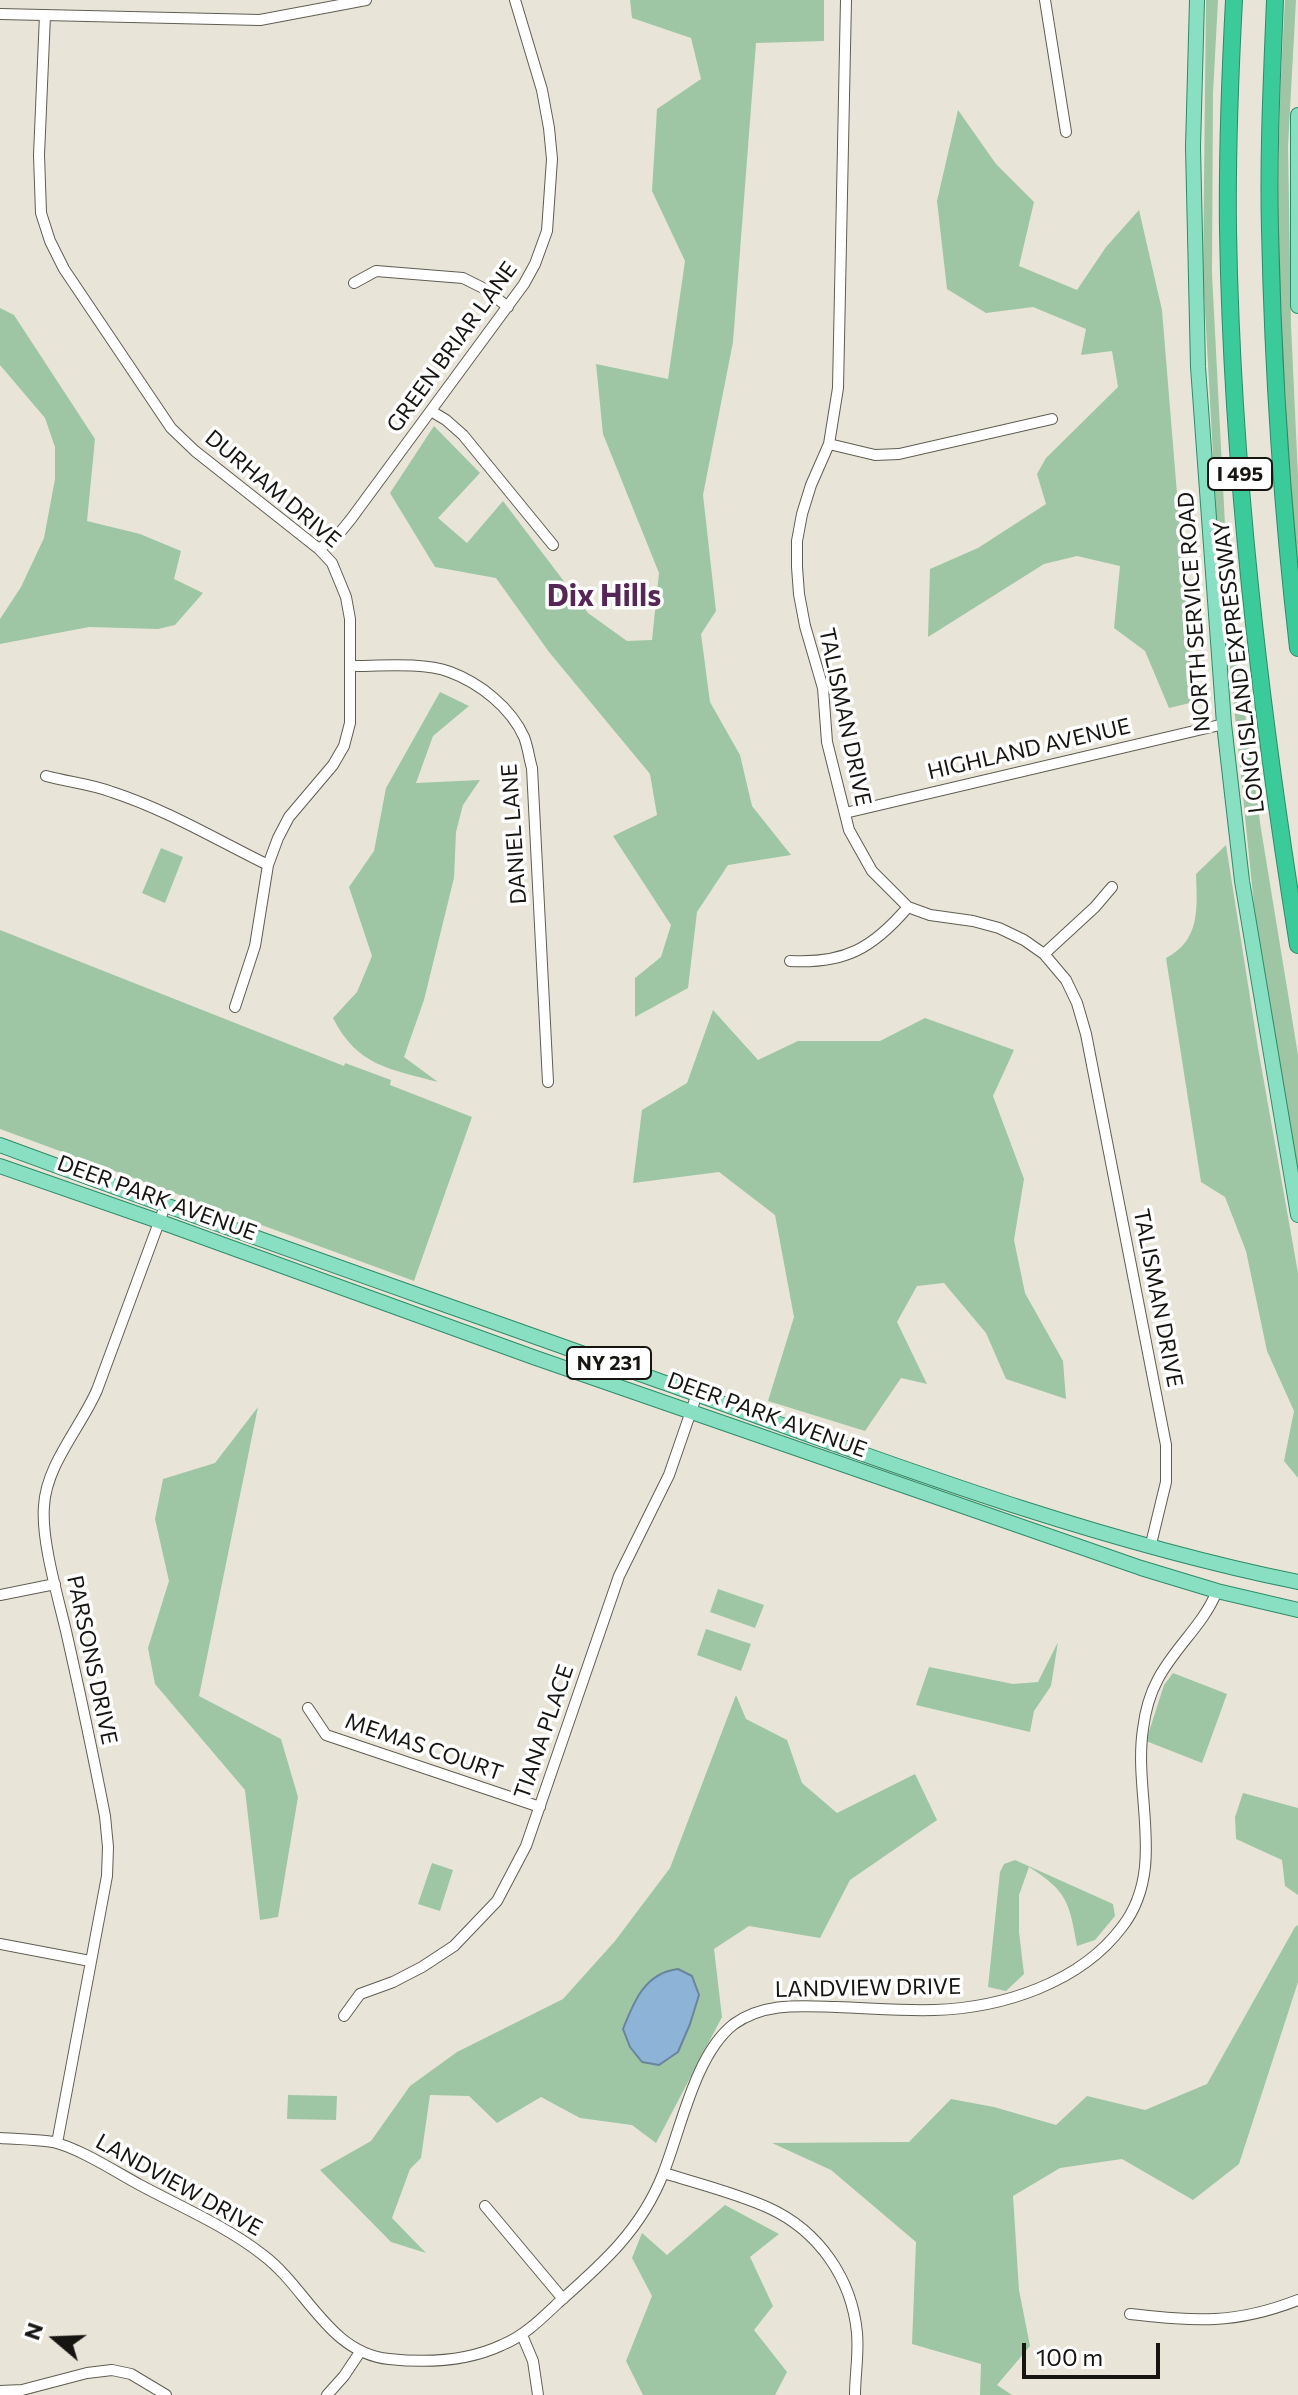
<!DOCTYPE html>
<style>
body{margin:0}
#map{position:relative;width:1298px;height:2395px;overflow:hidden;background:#e8e5d8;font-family:Commissioner,sans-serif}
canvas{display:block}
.north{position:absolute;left:16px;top:2299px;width:80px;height:80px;-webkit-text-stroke:6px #fff;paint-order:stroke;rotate:289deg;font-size:22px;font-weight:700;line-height:32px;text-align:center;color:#161511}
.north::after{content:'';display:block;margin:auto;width:28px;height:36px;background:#161511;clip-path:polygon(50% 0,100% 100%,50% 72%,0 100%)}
.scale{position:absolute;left:1022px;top:2343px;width:138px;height:36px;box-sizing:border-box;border:4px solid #161511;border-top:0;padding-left:10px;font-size:24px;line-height:28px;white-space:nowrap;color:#161511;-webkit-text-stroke:6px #fff;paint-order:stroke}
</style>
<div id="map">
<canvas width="1298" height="2395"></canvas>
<div class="north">N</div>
<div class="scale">100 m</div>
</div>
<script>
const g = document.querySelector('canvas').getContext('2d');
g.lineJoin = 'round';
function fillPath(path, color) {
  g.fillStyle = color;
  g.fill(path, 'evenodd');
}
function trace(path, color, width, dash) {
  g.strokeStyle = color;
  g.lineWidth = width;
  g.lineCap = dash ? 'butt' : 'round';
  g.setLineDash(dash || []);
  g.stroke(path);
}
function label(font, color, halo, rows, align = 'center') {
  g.font = font + ' Commissioner,sans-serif';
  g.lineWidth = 7;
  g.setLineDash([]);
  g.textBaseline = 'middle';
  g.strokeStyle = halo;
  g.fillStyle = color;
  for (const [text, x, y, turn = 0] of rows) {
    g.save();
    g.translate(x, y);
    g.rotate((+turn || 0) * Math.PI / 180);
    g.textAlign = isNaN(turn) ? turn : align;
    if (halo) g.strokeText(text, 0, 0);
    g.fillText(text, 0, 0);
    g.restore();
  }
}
fillPath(new Path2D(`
 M630 0H824V41L756 43 733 342 703 495 716 611 701 634 710 702 740 755 752 806 791 855 728 865 697 912 688 988 635 1017V978L661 957 671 925 613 836 657 815 650 774 549 652 496 578 435 567 390 493 434 426 480 473 438 518 467 543 503 501 588 613 627 641 652 640 659 573 603 434 596 364 668 379 685 261 652 191 657 109 701 79 691 38 632 18Z
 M1206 0H1218L1213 93 1212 274 1226 544 1238 663 1261 829 1298 1055V1183L1260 966 1218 546 1203 274Z
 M1285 0H1296L1288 146 1291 325 1298 476V579C1294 534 1289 490 1286 445 1275 297 1276 148 1285 0Z
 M958 110 996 164 1034 202 1019 266 1077 290 1106 247 1139 210 1162 310 1194 702 1169 708 1145 651 1114 628 1120 566 1077 556 1044 564 928 637 930 569 978 548 1046 504 1037 474 1046 458 1118 387 1112 351 1081 355 1086 329 1033 307 986 313 947 289 937 201Z
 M0 308 14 315 95 439 87 521 140 534 181 551 174 579 203 593 175 625 158 629 89 627 0 644V619L21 587 44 538 55 479V447L45 418 0 365Z
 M440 692 469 706 433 736 416 783 480 780 463 805 456 832 454 878 424 1000 404 1057 438 1082C390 1069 357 1066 333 1018L357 992 372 956 349 887 374 851 386 788Z
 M1226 845 1258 1048 1298 1273V1478L1284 1461 1294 1411 1267 1351 1246 1251 1225 1197 1201 1182 1166 958C1201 940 1197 907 1196 874Z
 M161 848 183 857 165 903 142 893Z
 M0 930 344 1066 345 1063 391 1080 390 1085 472 1117 414 1281 0 1129Z
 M713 1010 758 1060 798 1041H880L925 1018 1014 1050 993 1096 1024 1179 1014 1240 1025 1293 1063 1361 1066 1399 1006 1379 986 1333 944 1283 917 1286 897 1322 927 1384 901 1378 865 1431 768 1401 794 1317 775 1215 719 1172 633 1183 642 1110 687 1083Z
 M258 1407 199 1696 281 1739 298 1797 278 1917 260 1920 245 1790 155 1684 148 1648 169 1581 155 1519 163 1479 215 1463Z
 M718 1589 764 1605 755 1628 710 1612Z
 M706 1629 751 1644 741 1671 697 1655Z
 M1058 1642 1051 1686 1034 1711 1030 1732 916 1705 929 1667 1013 1684 1038 1682Z
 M1173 1673 1227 1694 1202 1763 1146 1741 1164 1685Z
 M736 1695 746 1719 787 1740 802 1783 837 1813 915 1774 937 1820 850 1880 820 1938 749 1926 714 1949 722 2017 656 2143 632 2125 580 2118 541 2097 497 2123 469 2096 430 2095 421 2158 410 2169 392 2218 426 2253 391 2242 320 2170 371 2141 410 2086 457 2052 563 1999 615 1941 670 1868Z
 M1243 1793 1298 1808V1895L1285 1886 1282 1860 1236 1839 1235 1817Z
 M1015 1860 1113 1904 1115 1916 1095 1940 1077 1946C1069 1902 1068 1892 1029 1867L1019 1895V1932L1024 1974 1006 1991 988 1987 1000 1872 1004 1864Z
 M432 1863 453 1870 440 1911 418 1904Z
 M1298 1925V1982L1239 2164 1193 2200 1122 2159 1060 2168 1013 2196 1019 2290 1030 2346 997 2385 1012 2395H980L981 2364 912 2344 916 2242 831 2170 772 2143 909 2142 951 2099 994 2107 1056 2125 1087 2096 1145 2110 1207 2084 1295 1927Z
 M288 2095 337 2096 336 2120 287 2119Z
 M725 2205 779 2234 750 2257 773 2306 754 2330 787 2372 775 2395H643L626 2361 652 2296 632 2258 642 2233 667 2255Z`), '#9ec6a4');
const water = new Path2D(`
 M678 1969 692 1976 699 1995 690 2024 678 2052 659 2065 642 2062 630 2047 623 2029C634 2001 645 1973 678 1969Z`);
fillPath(water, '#8db3d7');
trace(water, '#69849c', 2);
const minor = new Path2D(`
 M846 0 838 388 829 444 811 485 802 514 797 541V567L799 594 805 626 823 688 827 742 849 830 872 871 908 907 930 915 973 921 999 928 1024 940 1044 954 1066 980 1077 1003 1086 1034 1166 1445V1482L1150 1548
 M1045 0 1066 132
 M0 14 260 20 366 0
 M45 15 39 155 41 213 50 241 64 269 171 428 195 451 319 549 332 563 346 597 350 619V723L344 746 333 765 289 817 278 838 268 865 255 946 235 1007
 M354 283 376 271 463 278 485 289 508 307
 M431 411 446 420 463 435 553 545
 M829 444 875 455 899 454 1052 419
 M319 549 338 535 351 519 524 284 535 264 547 231 552 159 549 128 542 90 515 0
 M350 666C380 666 423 662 450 672 480 683 511 708 524 737 528 747 529 758 532 768L548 1082
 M46 776C68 782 91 784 112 792 167 810 217 840 268 865
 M845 813 1224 724
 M1044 954 1095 907 1112 887
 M790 961C845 964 873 948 908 907
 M0 1595 55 1584
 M308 1708 326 1735 540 1807
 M0 1944 90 1961
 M344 2016 360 1994 393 1982 422 1967 454 1946 497 1901 526 1846 619 1576 669 1475 697 1394
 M0 2138C17 2139 36 2139 53 2142 79 2148 116 2172 140 2185 181 2207 226 2226 263 2255 307 2288 329 2353 389 2359 426 2363 468 2361 502 2345 524 2336 541 2319 558 2303 602 2264 641 2230 663 2174 681 2129 695 2054 734 2024 765 2002 801 2006 836 2007 869 2008 901 2011 934 2010 1002 2008 1080 1983 1122 1927 1167 1869 1133 1795 1143 1729 1145 1712 1150 1694 1158 1679 1175 1647 1204 1624 1217 1591
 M57 2143 107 1876 108 1847 105 1816C93 1754 80 1693 66 1631 58 1597 41 1540 44 1506 46 1465 81 1427 97 1390L165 1206
 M664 2173C699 2184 736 2193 769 2208 819 2231 852 2279 857 2333 859 2353 855 2375 855 2395
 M485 2206 563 2299
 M1130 2314C1196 2321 1234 2325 1298 2300
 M522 2335 533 2361 538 2395
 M0 2391 22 2390 87 2373 112 2370 131 2374 166 2395
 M327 2395 344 2376 360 2352`);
const major = new Path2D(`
 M1197 0 1193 147 1198 367 1224 724 1242 881 1298 1215
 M1298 115V306
 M0 1145C222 1227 445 1304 668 1384 875 1458 1082 1538 1298 1582
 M0 1166 158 1221 533 1357 1141 1568 1217 1591 1298 1610`);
const highway = new Path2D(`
 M1234 0C1230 76 1227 153 1228 230 1232 470 1260 708 1298 945
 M1275 0C1272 77 1268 154 1270 230 1273 370 1282 509 1298 648`);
trace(minor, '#605d52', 12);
trace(major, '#2e8b69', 16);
trace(highway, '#2e8b69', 18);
trace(minor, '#fff', 10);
trace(major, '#89dfc2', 14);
trace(highway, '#3bca99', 16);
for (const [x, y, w] of [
 [1240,474,64],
 [609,1363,84]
]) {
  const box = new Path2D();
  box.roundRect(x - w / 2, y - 16, w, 32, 6);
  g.fillStyle = '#fff';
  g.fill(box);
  trace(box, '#161511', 2);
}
label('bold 20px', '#161511', null, [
 ["I 495",1240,474],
 ["NY 231",609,1363]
]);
label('22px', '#161511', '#fff', [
 ["GREEN BRIAR LANE",452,347,-54],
 ["DURHAM DRIVE",273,489,40],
 ["NORTH SERVICE ROAD",1194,612,-94],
 ["LONG ISLAND EXPRESSWAY",1239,667,-97],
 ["TALISMAN DRIVE",845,717,78],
 ["HIGHLAND AVENUE",1029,749,-13],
 ["DANIEL LANE",514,834,-94],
 ["DEER PARK AVENUE",157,1198,20],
 ["TALISMAN DRIVE",1158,1298,79],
 ["DEER PARK AVENUE",767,1415,20],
 ["PARSONS DRIVE",92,1660,78],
 ["TIANA PLACE",544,1732,-71],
 ["MEMAS COURT",424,1747,19],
 ["LANDVIEW DRIVE",868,1988,-1],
 ["LANDVIEW DRIVE",179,2185,29]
]);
label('bold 30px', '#562657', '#fff', [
 ["Dix Hills",604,596]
]);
</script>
